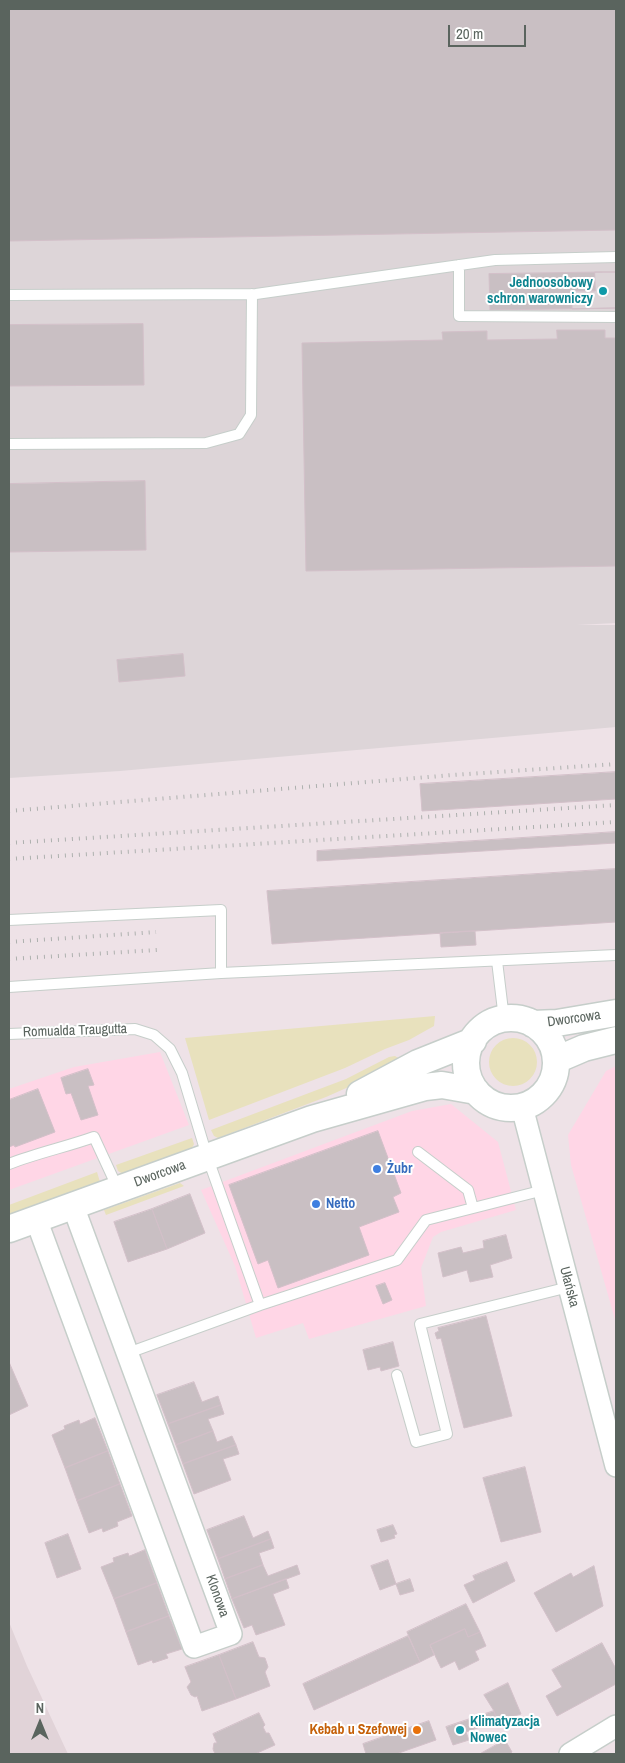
<!DOCTYPE html>
<meta charset="utf-8">
<style>
body{margin:0}
#map{position:relative;width:625px;height:1763px;overflow:hidden;background:#eee2e7;font-family:"Archivo Narrow",sans-serif}
canvas{display:block}
.frame{position:absolute;inset:0;border:10px solid #5a645e;pointer-events:none}
.north{position:absolute;left:15px;top:1698px;width:50px;height:50px;-webkit-text-stroke:4px #fff;paint-order:stroke;rotate:0deg;font-size:14px;font-weight:700;line-height:20px;text-align:center;color:#5a645e}
.north::after{content:'';display:block;margin:auto;width:18px;height:22px;background:#5a645e;clip-path:polygon(50% 0,100% 100%,50% 72%,0 100%)}
.scale{position:absolute;left:448px;top:25px;width:78px;height:22px;box-sizing:border-box;border:2px solid #5a645e;border-top:0;padding-left:6px;font-size:15px;line-height:18px;white-space:nowrap;color:#5a645e;-webkit-text-stroke:4px #fff;paint-order:stroke}
</style>
<div id="map">
<canvas width="625" height="1763"></canvas>
<div class="frame"></div>
<div class="north">N</div>
<div class="scale">20 m</div>
</div>
<script>
const g = document.querySelector('canvas').getContext('2d');
g.lineJoin = 'round';
function fillPath(path, color) {
  g.fillStyle = color;
  g.fill(path, 'evenodd');
}
function trace(path, color, width, dash) {
  g.strokeStyle = color;
  g.lineWidth = width;
  g.lineCap = dash ? 'butt' : 'round';
  g.setLineDash(dash || []);
  g.stroke(path);
}
function label(font, color, halo, rows, align = 'center') {
  g.font = font + ' "Archivo Narrow",sans-serif';
  g.lineWidth = 4;
  g.setLineDash([]);
  g.textBaseline = 'middle';
  g.strokeStyle = halo;
  g.fillStyle = color;
  for (const [text, x, y, turn = 0] of rows) {
    g.save();
    g.translate(x, y);
    g.rotate((+turn || 0) * Math.PI / 180);
    g.textAlign = isNaN(turn) ? turn : align;
    if (halo) g.strokeText(text, 0, 0);
    g.fillText(text, 0, 0);
    g.restore();
  }
}
fillPath(new Path2D(`
 M160 1052 189 1125 9 1190V1089L74 1067Z
 M616 1066V1323L571 1165 568 1135 606 1071Z
 M451 1104 498 1142 516 1210 441 1232 433 1237 421 1268 426 1306 309 1339 303 1323 256 1338 235 1266 201 1190 412 1111Z`), '#ffd6e6');
fillPath(new Path2D(`
 M9 9H616V623L577 625H616V727L120 771 9 778Z`), '#ddd5d8');
fillPath(new Path2D(`
 M9 1622 27 1666 68 1754H9Z`), '#e1d3d8');
fillPath(new Path2D(`
 M435 1016 434 1026 409 1040 385 1049 345 1068 209 1120 185 1038Z
 M489 1062a24 24 0 1 1 48 0a24 24 0 1 1-48 0Z
 M395 1056 400 1059 353 1085 326 1097 218 1138 214 1136 211 1130 346 1079 389 1057Z
 M192 1138 194 1144 192 1148 123 1174 118 1171 116 1165Z
 M97 1172 100 1182 9 1216V1205Z
 M180 1183 184 1186 106 1215 104 1210Z`), '#e8e1bd');
const building = new Path2D(`
 M9 9H616V230L9 241Z
 M595 272H616V308L572 309V291H595Z
 M603 272H616V308L490 310 489 274Z
 M143 324 144 385 9 386V325Z
 M557 330H605V338H616V566L306 571 302 343 443 340 442 332 487 331V340L557 339Z
 M145 481 146 550 9 552V484Z
 M183 654 185 676 119 682 117 660Z
 M616 772V799L422 811 420 784Z
 M616 832V843L317 861V851Z
 M616 869V922L272 944 267 891Z
 M475 931 476 945 441 947 440 933Z
 M88 1069 94 1085 88 1086 98 1115 81 1120 71 1093 66 1094 61 1078Z
 M38 1089 55 1132 15 1147 14 1145 9 1147V1100Z
 M378 1131 401 1193 393 1197 399 1212 359 1227 369 1255 278 1288 268 1260 258 1264 229 1185Z
 M190 1194 205 1233 167 1249 152 1209Z
 M152 1209 167 1249 128 1262 114 1222Z
 M506 1235 512 1258 490 1265 493 1277 470 1282 467 1270 443 1277 438 1253 461 1247 463 1253 484 1248 483 1241Z
 M385 1283 392 1300 383 1304 376 1286Z
 M486 1316 512 1416 464 1428 441 1338 437 1339 435 1333 439 1331 438 1328Z
 M393 1342 399 1366 381 1371 380 1367 368 1370 363 1350Z
 M9 1362 28 1406 9 1415Z
 M194 1382 202 1402 218 1396 221 1405 168 1424 157 1395Z
 M221 1405 224 1414 208 1419 213 1431 176 1445 168 1424Z
 M95 1418 108 1451 65 1468 52 1435 65 1429 64 1426 79 1420 80 1424Z
 M213 1431 217 1442 232 1436 236 1445 183 1464 176 1445Z
 M236 1445 239 1454 223 1459 231 1480 194 1494 183 1464Z
 M108 1451 120 1484 77 1501 65 1468Z
 M525 1467 541 1532 501 1542 483 1478Z
 M120 1484 132 1516 117 1522 118 1526 103 1532 102 1528 89 1533 77 1501Z
 M244 1516 253 1538 268 1531 271 1539 218 1559 207 1530Z
 M393 1525 397 1534 394 1535 395 1538 381 1542 377 1530Z
 M68 1534 81 1569 57 1578 45 1543Z
 M271 1539 274 1548 259 1553 263 1565 225 1579 218 1559Z
 M145 1550 157 1583 114 1599 101 1567 114 1562 113 1558 128 1553 129 1556Z
 M388 1560 396 1584 380 1590 371 1566Z
 M507 1562 515 1581 473 1603 464 1585 475 1580 473 1576Z
 M263 1565 268 1576 297 1565 300 1574 232 1599 225 1579Z
 M594 1566 603 1606 556 1632 534 1593 571 1573 573 1577Z
 M286 1579 289 1588 273 1594 285 1625 256 1635 252 1625 244 1628 232 1599Z
 M410 1579 414 1591 400 1595 396 1584Z
 M157 1583 169 1616 126 1632 114 1599Z
 M466 1604 480 1632 468 1637 465 1629 430 1645 434 1655 420 1662 407 1632Z
 M169 1616 182 1649 166 1654 168 1658 153 1663 152 1660 138 1665 126 1632Z
 M465 1629 468 1637 480 1632 486 1646 475 1651 479 1660 459 1670 455 1661 441 1668 430 1645Z
 M408 1636 420 1662 314 1710 303 1684Z
 M253 1642 259 1657 265 1658 268 1667 265 1672 270 1686 236 1699 219 1655Z
 M602 1643 616 1669V1684L557 1716 546 1696 562 1687 552 1670Z
 M219 1655 236 1699 202 1711 197 1696 195 1697 191 1695 187 1687 191 1682 185 1667Z
 M508 1683 521 1714 497 1721 494 1711 484 1695Z
 M494 1711 497 1721 466 1732 469 1740 453 1745 446 1727Z
 M259 1713 265 1725 263 1727 266 1733H269L275 1745 255 1754H215L213 1749 214 1743H217L213 1734Z
 M429 1721 436 1740 396 1754H366L363 1744Z
 M505 1740 512 1752 509 1754H480Z`);
fillPath(building, '#c9bfc3');
trace(building, '#d3c0c9', 1);
const service = new Path2D(`
 M459 265V316L616 317
 M9 295 256 294 495 260 616 257
 M9 444 206 443 239 434 251 415 252 294
 M9 920 221 910V973
 M497 961 504 1019
 M9 987 221 973 616 955
 M9 1034 135 1029 154 1035 170 1049 182 1073 207 1156 260 1305 397 1260 426 1220 544 1190
 M418 1152 468 1190 473 1208
 M9 1164C37 1153 66 1147 94 1137L118 1189
 M128 1353 260 1305
 M397 1375 416 1442 447 1434 420 1324 569 1287`);
const minor = new Path2D(`
 M522 1107 616 1466
 M36 1219 194 1647 231 1634 73 1206
 M570 1754 616 1726`);
const tertiary = new Path2D(`
 M466 1063a45 45 0 1 1 90 0a45 45 0 1 1-90 0Z
 M533 1024 557 1023 616 1013
 M556 1060 584 1048 616 1040
 M360 1094 418 1063 473 1041
 M9 1229 312 1119 425 1087 442 1085 476 1091`);
trace(service, '#c6ceca', 12);
trace(minor, '#c6ceca', 24);
trace(tertiary, '#c6ceca', 29);
trace(service, '#fff', 10);
trace(minor, '#fff', 21);
trace(tertiary, '#fff', 26);
trace(new Path2D(`
 M9 811 453 775 616 764
 M9 843 616 805
 M9 859 616 822
 M9 942 156 932
 M9 959 157 950`), '#adb0ae', 4, [1, 6]);
for (const [x, y, r, color] of [
 [603,291,5,"#0f9aa8"],
 [377,1169,5,"#3f7fe0"],
 [316,1204,5,"#3f7fe0"],
 [417,1730,5,"#e8710a"],
 [460,1730,5,"#0f9aa8"]
]) {
  const dot = new Path2D();
  dot.arc(x, y, r, 0, 2 * Math.PI);
  g.fillStyle = color;
  g.fill(dot);
  trace(dot, '#fff', 2);
}
label('bold 14px', '#0d838f', '#fff', [
 ["Jednoosobowy",593,283],
 ["schron warowniczy",593,299],
 ["Klimatyzacja",470,1722,"left"],
 ["Nowec",470,1738,"left"]
], 'right');
label('14px', '#5a645e', '#fff', [
 ["Dworcowa",574,1019,-8],
 ["Romualda Traugutta",75,1031,-2],
 ["Dworcowa",160,1174,-20],
 ["Ułańska",569,1287,75],
 ["Klonowa",217,1596,70]
]);
label('bold 14px', '#366cbe', '#fff', [
 ["Żubr",387,1169],
 ["Netto",326,1204]
], 'left');
label('bold 14px', '#c56008', '#fff', [
 ["Kebab u Szefowej",407,1730]
], 'right');
</script>
